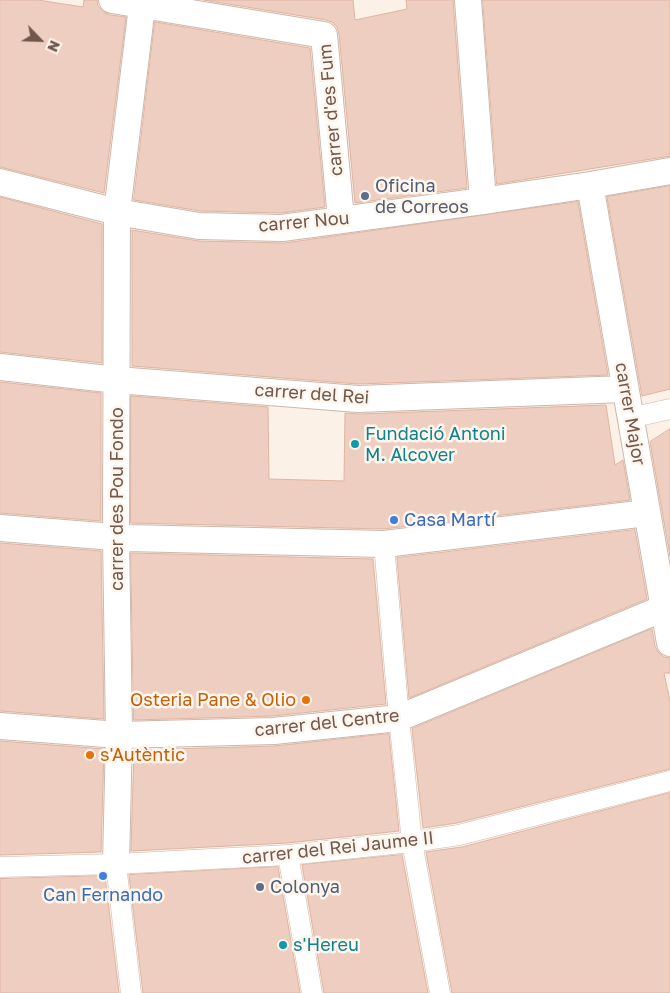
<!DOCTYPE html>
<meta charset="utf-8">
<style>
body{margin:0}
#map{position:relative;width:670px;height:993px;overflow:hidden;background:#fbf1e6;font-family:"Golos Text",sans-serif}
canvas{display:block}
.north{position:absolute;left:15px;top:15px;width:50px;height:50px;-webkit-text-stroke:4px #fef5ec;paint-order:stroke;rotate:114deg;font-size:14px;font-weight:700;line-height:20px;text-align:center;color:#72574d}
.north::after{content:'';display:block;margin:auto;width:18px;height:22px;background:#72574d;clip-path:polygon(50% 0,100% 100%,50% 72%,0 100%)}
</style>
<div id="map">
<canvas width="670" height="993"></canvas>
<div class="north">N</div>
</div>
<script>
const g = document.querySelector('canvas').getContext('2d');
g.lineJoin = 'round';
function fillPath(path, color) {
  g.fillStyle = color;
  g.fill(path, 'evenodd');
}
function trace(path, color, width, dash) {
  g.strokeStyle = color;
  g.lineWidth = width;
  g.lineCap = dash ? 'butt' : 'round';
  g.setLineDash(dash || []);
  g.stroke(path);
}
function label(font, color, halo, rows, align = 'center') {
  g.font = font + ' "Golos Text",sans-serif';
  g.lineWidth = 5;
  g.setLineDash([]);
  g.textBaseline = 'middle';
  g.strokeStyle = halo;
  g.fillStyle = color;
  for (const [text, x, y, turn = 0] of rows) {
    g.save();
    g.translate(x, y);
    g.rotate((+turn || 0) * Math.PI / 180);
    g.textAlign = isNaN(turn) ? turn : align;
    if (halo) g.strokeText(text, 0, 0);
    g.fillText(text, 0, 0);
    g.restore();
  }
}
const building = new Path2D(`
 M0 0H38L83 7 84 0H97L98 6 103 12 110 15 126 17 104 193 0 167Z
 M204 0H353L355 20 407 9 406 0H453L467 188 355 203 339 34 337 27 332 22 326 20Z
 M483 0H670V156L497 184Z
 M155 22 310 48 325 207 281 213 200 211 134 200Z
 M670 186V389L642 396 607 197Z
 M0 197 102 224V363L0 352Z
 M578 202 608 375 358 384 132 366V230L199 241 284 243Z
 M0 382 101 393V521L0 513Z
 M131 396 268 407 269 479 344 481 345 413 359 414 606 405 615 465 623 460 630 500 383 529 131 523Z
 M670 429V556L650 442Z
 M635 530 647 599 409 698 397 558Z
 M0 543 101 551 104 719 0 711Z
 M131 553 373 559 386 704 273 716 134 720Z
 M652 629 655 646 658 652 664 657 670 658V673H664L670 701V769L457 823 423 828 412 729Z
 M389 734 399 831 287 843 131 851 134 750 274 746Z
 M0 741 104 749 101 852 0 855Z
 M670 793V993H452L426 852 462 847Z
 M402 855 428 993H324L302 865Z
 M278 867 300 993H143L129 875Z
 M105 876 119 993H0V879Z`);
fillPath(building, '#eecec0');
trace(building, '#e0b3a1', 1);
const pedestrian = new Path2D(`
 M630 418 670 409
 M384 544 399 718 412 842 440 993
 M288 855 312 993
 M116 864 131 993
 M0 867 116 864 288 855 412 842 459 835 670 781`);
const minor = new Path2D(`
 M112 0 324 35 341 219
 M468 0 483 201
 M0 182 117 212 199 226 282 228 483 201 590 185 670 171
 M590 185 670 643
 M0 367 117 380 358 399 625 389
 M0 528 127 538 384 544 647 513
 M0 726 119 735 274 731 399 718 664 608
 M116 864 119 735 116 537 117 212 142 6`);
trace(pedestrian, '#ccb8ad', 21);
trace(minor, '#ccb8ad', 28);
trace(pedestrian, '#fff', 20);
trace(minor, '#fff', 26);
for (const [x, y, r, color] of [
 [365,196,5,"#5c6f8a"],
 [355,444,5,"#0f9aa8"],
 [394,520,5,"#3f7fe0"],
 [306,700,5,"#e8710a"],
 [90,755,5,"#e8710a"],
 [103,876,5,"#3f7fe0"],
 [260,887,5,"#5c6f8a"],
 [283,945,5,"#0f9aa8"]
]) {
  const dot = new Path2D();
  dot.arc(x, y, r, 0, 2 * Math.PI);
  g.fillStyle = color;
  g.fill(dot);
  trace(dot, '#fef5ec', 2);
}
label('18px', '#72574d', '#fef5ec', [
 ["carrer d'es Fum",331,110,-95],
 ["carrer Nou",304,222,-5],
 ["carrer del Rei",312,394,4],
 ["carrer Major",630,414,80],
 ["carrer des Pou Fondo",117,499,-90],
 ["carrer del Centre",327,723,-6],
 ["carrer del Rei Jaume II",338,848,-6]
]);
label('18px', '#4e5e75', '#fef5ec', [
 ["Oficina",375,186],
 ["de Correos",375,207],
 ["Colonya",270,887]
], 'left');
label('18px', '#0d838f', '#fef5ec', [
 ["Fundació Antoni",365,434],
 ["M. Alcover",365,455],
 ["s'Hereu",293,945]
], 'left');
label('18px', '#366cbe', '#fef5ec', [
 ["Casa Martí",404,520],
 ["Can Fernando",103,895,"center"]
], 'left');
label('18px', '#c56008', '#fef5ec', [
 ["Osteria Pane & Olio",296,700],
 ["s'Autèntic",100,755,"left"]
], 'right');
</script>
